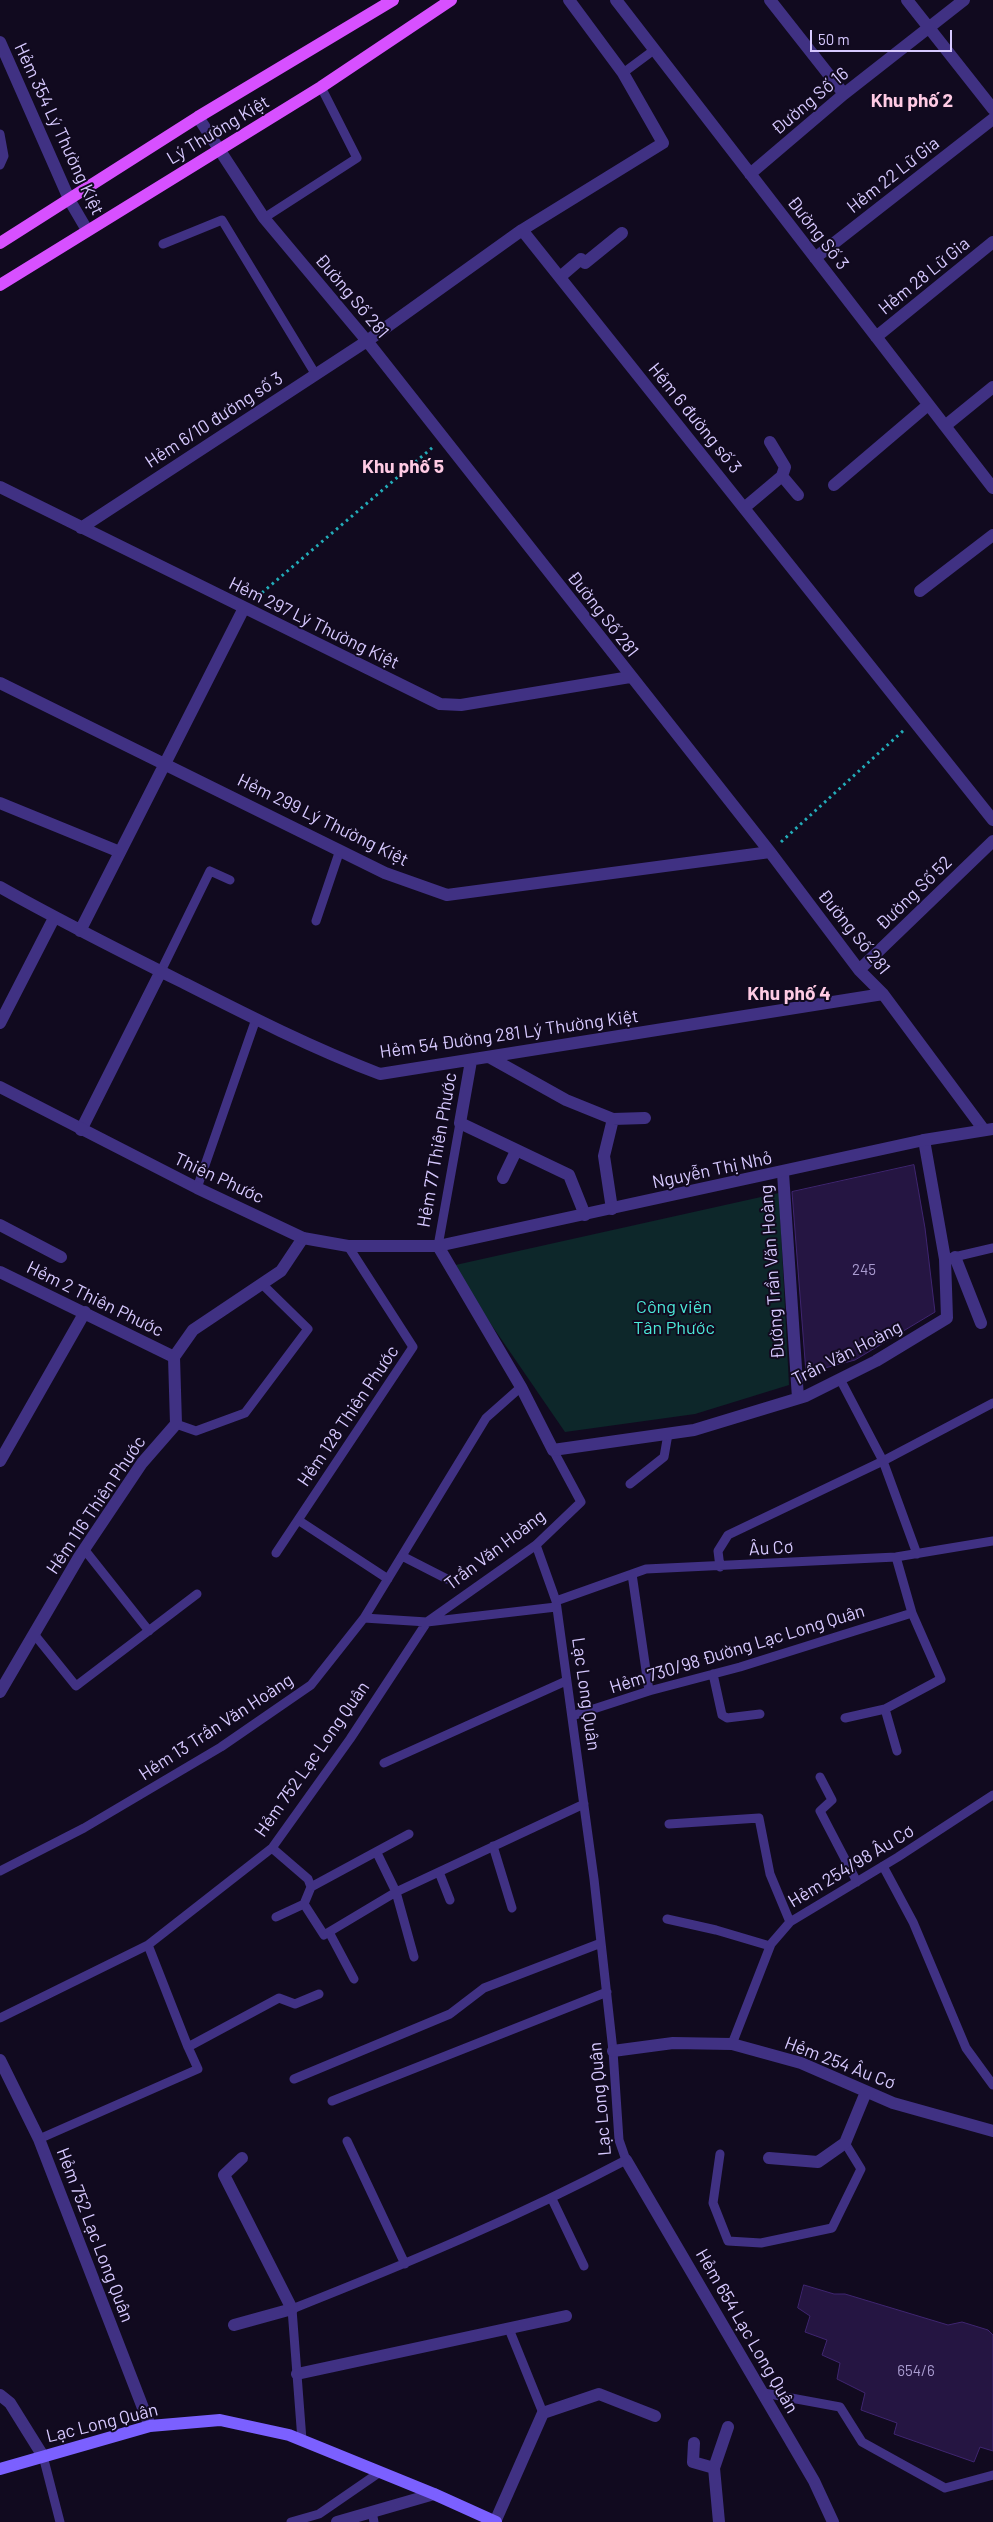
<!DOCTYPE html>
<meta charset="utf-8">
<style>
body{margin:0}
#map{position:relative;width:993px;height:2522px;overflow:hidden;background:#110a1f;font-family:Barlow,sans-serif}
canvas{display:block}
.scale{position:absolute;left:810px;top:30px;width:142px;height:22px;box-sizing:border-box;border:2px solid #d7c9ff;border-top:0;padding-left:6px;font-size:15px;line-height:18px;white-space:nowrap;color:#d7c9ff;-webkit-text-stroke:4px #110a1f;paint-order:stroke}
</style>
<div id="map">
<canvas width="993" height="2522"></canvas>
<div class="scale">50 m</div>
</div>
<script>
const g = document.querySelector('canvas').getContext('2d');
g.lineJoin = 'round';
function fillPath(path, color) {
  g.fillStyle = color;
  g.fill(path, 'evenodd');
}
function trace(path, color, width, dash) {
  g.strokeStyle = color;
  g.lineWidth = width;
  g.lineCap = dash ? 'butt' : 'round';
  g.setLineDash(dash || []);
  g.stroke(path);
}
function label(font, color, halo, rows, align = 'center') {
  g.font = font + ' Barlow,sans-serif';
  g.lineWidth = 4;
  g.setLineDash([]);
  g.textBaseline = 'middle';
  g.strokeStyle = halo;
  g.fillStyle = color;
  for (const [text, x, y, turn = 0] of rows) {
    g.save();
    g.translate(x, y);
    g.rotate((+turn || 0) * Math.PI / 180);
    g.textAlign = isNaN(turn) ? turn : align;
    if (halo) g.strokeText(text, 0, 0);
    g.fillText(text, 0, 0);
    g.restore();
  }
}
fillPath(new Path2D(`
 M779 1193 789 1385 695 1414 565 1432 451 1266Z`), '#0d272a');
const building = new Path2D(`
 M914 1165 925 1228 935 1312 855 1360 806 1373 792 1192Z
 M804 2285 834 2294H845L948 2325 962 2322 988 2330 993 2335V2451L980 2447 974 2462 894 2434 897 2423 861 2410 865 2393 837 2379 840 2363 822 2355 827 2340 805 2332 810 2316 798 2308Z`);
fillPath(building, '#251542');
trace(building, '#3f2570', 1);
trace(new Path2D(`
 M257 597 433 447
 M781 842 904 730`), '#23acb9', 3, [2.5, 4]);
trace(new Path2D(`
 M623 73 654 50
 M0 134 4 156 0 165
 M264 218 357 158 321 87
 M163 244 222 220 316 375
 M316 921 340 850
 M161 971 210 871 230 880
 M197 1188 256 1019
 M438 1246 460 1123
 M950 1258 993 1248
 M840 1379 883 1461 917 1554
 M176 1424 196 1431 245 1413 308 1329 262 1284
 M630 1484 664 1457 668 1434
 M298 1520 388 1579
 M84 1549 149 1631
 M276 1553 413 1347 348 1246
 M402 1556 447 1579
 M720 1567 718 1551 728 1535 883 1461 993 1403
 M632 1574 649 1691
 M556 1601 646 1569 896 1557 993 1541
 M364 1618 427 1622 556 1607
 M34 1634 76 1686 197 1594
 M713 1674 722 1715 727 1718 760 1714
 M885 1709 897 1751
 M572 1716 649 1691 740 1667 912 1613
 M845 1718 885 1709 941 1679 912 1613 896 1557
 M384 1763 566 1681
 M820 1777 832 1800 820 1811 857 1882
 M669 1824 759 1818 770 1874 790 1922
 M493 1846 512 1908
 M272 1848 308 1879 311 1887
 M377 1853 396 1892 414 1957
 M883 1866 913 1922 966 2048 993 2085
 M0 1871 84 1828 221 1747 311 1685 364 1618 486 1418 521 1387
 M439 1872 450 1900
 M304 1904 324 1935 329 1932 354 1979
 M276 1917 304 1904 311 1887 409 1834
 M667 1919 716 1930 770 1946
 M329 1932 396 1892 584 1804
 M148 1945 188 2047
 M0 2018 148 1945 272 1848 350 1739 427 1622 536 1545 581 1502 553 1450
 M732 2044 771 1944 790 1922 898 1857 993 1795
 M294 2079 450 2014 484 1988 601 1943
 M332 2101 607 1992
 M39 2139 198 2069 188 2047 279 1998 295 2004 319 1994
 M347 2141 405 2264
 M720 2154 713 2203 728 2241 761 2243 832 2228 861 2169 845 2143
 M552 2199 584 2266
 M509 2329 543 2413
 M764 2393 840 2407 862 2442 945 2488 993 2475
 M302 2440 292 2309C406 2264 518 2217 626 2160L619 2140 613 2051 594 1879 556 1601 536 1545
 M43 2456 60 2522
 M372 2512 374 2522
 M291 2522 319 2514 380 2472`), '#403183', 9);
trace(new Path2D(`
 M569 0 623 73 663 143 522 230 993 820
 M616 0 993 488
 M770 0 844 94
 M907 0 993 109
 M0 42 70 201 87 230
 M198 117 264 218 367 341 770 852 859 970 883 994 984 1130
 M750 174 844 94 964 0
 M815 258 993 119
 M560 277 581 259 585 263 622 233
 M876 337 993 242
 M945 426 993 387
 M770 442 785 467 782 476 798 495
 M834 485 928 405
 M0 487 440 704 461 705 630 677
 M744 508 782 476
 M81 528 367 341 522 230
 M920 591 993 535
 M0 683 385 873 447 895 770 852
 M0 803 120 852
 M0 887C60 921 122 952 184 983 249 1016 312 1048 380 1074L883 994
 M80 931 244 608
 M859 970 993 841
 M0 1023 54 918
 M489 1057 566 1100 613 1119 645 1118
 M471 1061 460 1123 569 1175 585 1215
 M81 1130 161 971
 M783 1173 798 1398
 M503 1178 516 1151
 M612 1209 604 1156 613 1119
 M0 1225 61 1257
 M438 1246 521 1387 553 1450 694 1430 806 1396 876 1361 947 1318 945 1259 924 1140
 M955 1257 981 1323
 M0 1272 174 1357
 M0 1461 85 1312
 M0 1692 79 1557 142 1463 176 1424 174 1357 193 1330 281 1271 303 1238
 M613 2051 673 2043 732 2044 801 2063 893 2103 993 2131
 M0 2060 39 2139 150 2426
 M769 2158 818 2162 845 2143 866 2092
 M626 2160 814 2481 833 2522
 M234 2325 292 2309 224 2175 242 2158
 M297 2374 566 2316
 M0 2395 10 2403 43 2456
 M694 2443 693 2462 714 2468
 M337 2522 434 2494
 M495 2522 543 2413 599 2394 655 2416
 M719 2522 714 2468 728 2427`), '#403183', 12);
trace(new Path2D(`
 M0 1087 197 1188 303 1238 348 1246H438L924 1140 993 1129`), '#403183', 12);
trace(new Path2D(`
 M0 2469 150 2426 220 2420 289 2435 434 2494 496 2522`), '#7b60ff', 12);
trace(new Path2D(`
 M0 243 198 117 393 0
 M0 285 321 87 451 0`), '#d750ff', 12);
label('15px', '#aa9cd0', null, [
 ["245",864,1270],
 ["654/6",916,2371]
]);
label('18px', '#d7c9ff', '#110a1f', [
 ["Đường Số 16",810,101,-40],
 ["Hẻm 354 Lý Thường Kiệt",59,129,65],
 ["Lý Thường Kiệt",218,130,-31],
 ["Hẻm 22 Lữ Gia",893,175,-38],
 ["Đường Số 3",818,233,52],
 ["Hẻm 28 Lữ Gia",924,276,-39],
 ["Đường Số 281",352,296,50],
 ["Hẻm 6 đường số 3",695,418,51],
 ["Hẻm 6/10 đường số 3",214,420,-33],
 ["Đường Số 281",603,614,52],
 ["Hẻm 297 Lý Thường Kiệt",314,623,26],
 ["Hẻm 299 Lý Thường Kiệt",323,820,26],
 ["Đường Số 52",914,893,-44],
 ["Đường Số 281",854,932,51],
 ["Hẻm 54 Đường 281 Lý Thường Kiệt",509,1034,-8],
 ["Hẻm 77 Thiên Phước",437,1150,-80],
 ["Nguyễn Thị Nhỏ",712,1170,-12],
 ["Thiên Phước",219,1178,25],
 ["Đường Trần Văn Hoàng",772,1272,-94],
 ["Hẻm 2 Thiên Phước",95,1299,26],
 ["Trần Văn Hoàng",847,1353,-27],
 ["Hẻm 128 Thiên Phước",348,1416,-56],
 ["Hẻm 116 Thiên Phước",96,1505,-56],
 ["Âu Cơ",771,1548,-3],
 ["Trần Văn Hoàng",495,1550,-37],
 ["Hẻm 730/98 Đường Lạc Long Quân",737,1649,-17],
 ["Lạc Long Quân",586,1694,82],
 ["Hẻm 13 Trần Văn Hoàng",216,1727,-33],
 ["Hẻm 752 Lạc Long Quân",312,1759,-55],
 ["Hẻm 254/98 Âu Cơ",851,1866,-31],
 ["Hẻm 254 Âu Cơ",840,2063,21],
 ["Lạc Long Quân",600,2099,-95],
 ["Hẻm 752 Lạc Long Quân",95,2235,69],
 ["Hẻm 654 Lạc Long Quân",747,2331,60],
 ["Lạc Long Quân",102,2423,-14]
]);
label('18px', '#4be9d8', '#110a1f', [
 ["Công viên",674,1307],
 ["Tân Phước",674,1328]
]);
label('bold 19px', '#ffcbe4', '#110a1f', [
 ["Khu phố 2",912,101],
 ["Khu phố 5",403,467],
 ["Khu phố 4",789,994]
]);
</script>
